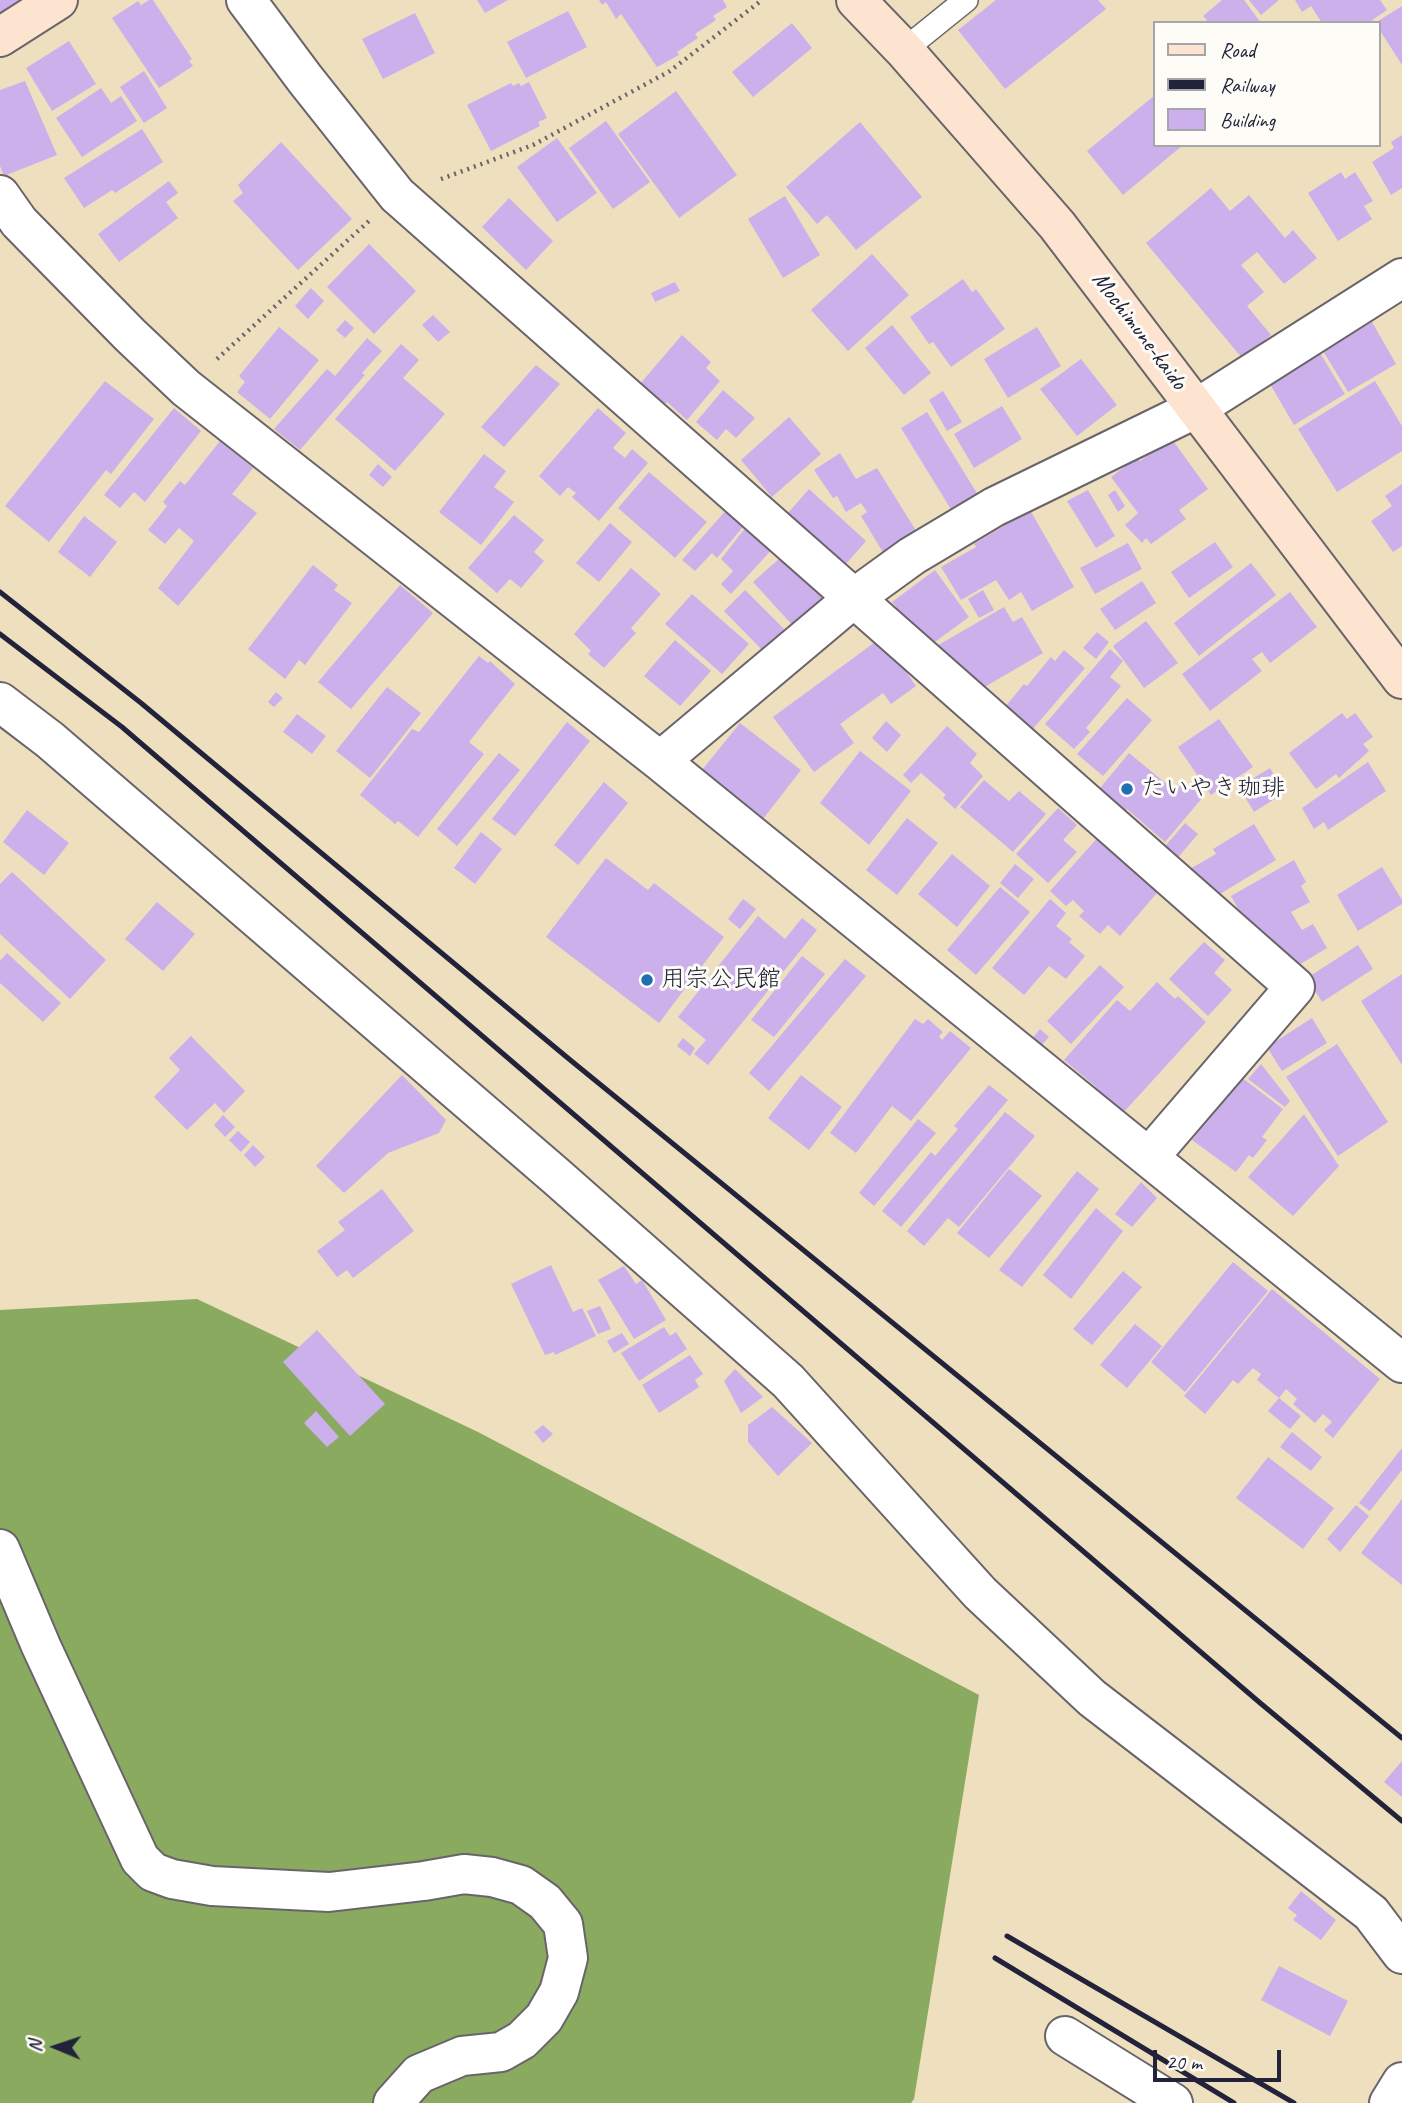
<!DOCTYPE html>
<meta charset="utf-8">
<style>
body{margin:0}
#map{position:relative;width:1402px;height:2103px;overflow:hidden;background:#eedfbe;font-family:Caveat,sans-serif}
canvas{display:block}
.legend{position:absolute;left:1153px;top:21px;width:228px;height:126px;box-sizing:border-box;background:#fdfcf7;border:2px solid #a5a5ac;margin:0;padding:9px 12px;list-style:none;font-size:21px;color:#22223b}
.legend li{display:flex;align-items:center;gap:14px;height:35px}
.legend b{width:35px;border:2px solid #a5a5ac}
.north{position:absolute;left:21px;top:2012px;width:70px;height:70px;-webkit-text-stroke:5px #fdfcf7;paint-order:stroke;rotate:272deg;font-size:19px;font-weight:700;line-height:28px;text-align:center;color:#22223b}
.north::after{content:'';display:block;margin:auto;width:24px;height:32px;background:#22223b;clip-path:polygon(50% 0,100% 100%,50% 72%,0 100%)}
.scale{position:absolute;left:1153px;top:2050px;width:128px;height:32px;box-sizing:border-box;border:4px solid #22223b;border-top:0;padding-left:9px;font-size:21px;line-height:24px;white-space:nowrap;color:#22223b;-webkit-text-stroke:5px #fdfcf7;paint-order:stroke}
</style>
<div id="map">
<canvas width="1402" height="2103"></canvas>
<ul class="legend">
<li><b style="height:9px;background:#fde4d1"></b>Road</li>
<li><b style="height:9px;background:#22223b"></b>Railway</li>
<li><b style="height:19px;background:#ccb0eb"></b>Building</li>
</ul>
<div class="north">N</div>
<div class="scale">20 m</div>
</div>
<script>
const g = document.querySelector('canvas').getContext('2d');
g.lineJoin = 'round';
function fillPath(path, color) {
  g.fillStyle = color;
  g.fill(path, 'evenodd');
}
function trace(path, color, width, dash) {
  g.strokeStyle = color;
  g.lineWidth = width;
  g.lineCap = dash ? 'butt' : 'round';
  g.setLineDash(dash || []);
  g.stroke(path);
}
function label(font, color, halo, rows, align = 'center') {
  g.font = font + ' Caveat,"Klee One",sans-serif';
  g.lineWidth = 6;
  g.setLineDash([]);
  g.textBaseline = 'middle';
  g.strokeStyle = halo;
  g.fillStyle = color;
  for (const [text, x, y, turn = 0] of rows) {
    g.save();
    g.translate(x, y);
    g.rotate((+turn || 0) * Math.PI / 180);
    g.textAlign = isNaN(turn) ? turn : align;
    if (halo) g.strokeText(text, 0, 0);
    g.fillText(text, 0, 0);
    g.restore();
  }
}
fillPath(new Path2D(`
 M197 1299 478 1432 979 1695 914 2099 911 2103H0V1310Z`), '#8aaa5f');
fillPath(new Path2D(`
 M0 0H27L0 16Z
 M149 0H153L192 59 189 61 193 66 159 88 112 18 138 1 141 5Z
 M477 0H508L485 13Z
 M599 0H723L727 7 713 16 716 20 695 34 698 38 677 52 679 55 657 67 621 14 616 19 606 2 602 5Z
 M996 0H1098L1106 9 1005 89 958 30Z
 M1222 0H1244L1261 23H1203L1207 20 1203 16Z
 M1249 0H1279L1261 15Z
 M1295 0H1380L1387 10 1368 23H1322L1311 6 1302 12Z
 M1402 6V65L1379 29V23H1375Z
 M568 11 587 47 526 78 507 42Z
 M415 13 435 53 383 79 362 39Z
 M792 23 812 48 753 97 732 72Z
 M69 41 96 84 52 111 26 68Z
 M144 71 167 108 144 123 120 87Z
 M25 81 57 155 4 176 0 166V90Z
 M529 82 547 118 538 122 540 126 491 151 467 105 511 83 513 86 519 83 521 86Z
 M101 88 111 103 121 96 137 121 82 157 56 118Z
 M676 91 737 175 679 218 618 134Z
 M1155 95V145H1183L1123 195 1087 151Z
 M606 121 650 182 613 209 569 148Z
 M860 122 922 197 856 250 827 215 817 224 786 187Z
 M142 129 163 162 115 193 112 190 84 208 64 178Z
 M1402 135V188L1391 195 1372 162 1394 148 1391 142Z
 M557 138 597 193 557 222 517 167Z
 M281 142 352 219 298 270 233 201 243 193 238 185Z
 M1341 172 1345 179 1355 172 1373 201 1364 206 1372 219 1338 241 1308 193Z
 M169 181 178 193 166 202 178 218 119 262 98 234Z
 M1211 188 1230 211 1249 195 1285 238 1293 230 1317 258 1284 284 1257 252 1241 265 1264 292 1247 306 1271 335 1242 358 1146 243Z
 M785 196 820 255 783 278 748 219Z
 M509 198 553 241 526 270 482 227Z
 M369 244 416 291 374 334 327 287Z
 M872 254 909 295 848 351 811 310Z
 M963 279 972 292 976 289 1005 329 951 367 933 342 929 344 910 317Z
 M675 282 680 291 655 302 651 293Z
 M311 288 324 301 308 319 295 306Z
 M433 315 450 332 438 342 422 325Z
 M345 320 354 328 345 338 336 330Z
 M1372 322 1396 364 1348 392 1323 351Z
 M892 325 931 373 904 395 865 348Z
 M279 327 319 360 270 419 237 392 245 382 239 376Z
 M1037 327 1061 366 1008 398 984 359Z
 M682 335 711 362 706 368 720 381 687 420 667 402 662 407 639 385Z
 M367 338 382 351 362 373 365 375 300 450 274 429 327 369 335 376Z
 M401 344 419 360 403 378 445 414 395 471 335 419Z
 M1320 353 1345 394 1294 425 1270 384Z
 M1081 359 1117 405 1077 436 1040 389Z
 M536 365 560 384 504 447 481 427Z
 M105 381 154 419 111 474 106 470 49 542 5 506Z
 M1375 381 1402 426V451L1337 492 1298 429Z
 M723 390 755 418 736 438 726 429 717 440 696 422Z
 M943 391 962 422 947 431 929 400Z
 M1002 406 1022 439 974 468 954 434Z
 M174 408 201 431 145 502 134 492 120 508 104 495Z
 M598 408 626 433 613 448 625 458 632 449 648 463 599 521 572 497 576 493 568 487 560 496 539 476Z
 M927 412 978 495 952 511 901 428Z
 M789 417 821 454 772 497 741 460Z
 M1171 438 1208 489 1179 510 1186 519 1151 544 1146 538 1142 543 1125 525 1138 513 1111 477 1136 458 1140 461Z
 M220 441 253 468 232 494 257 513 178 606 158 588 194 541 179 528 165 544 148 530 167 506 163 502 180 481 185 485Z
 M840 453 856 479 877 468 918 534 884 554 861 516 867 512 861 503 846 512 837 496 833 498 814 470Z
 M484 454 506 471 494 487 514 502 481 545 439 512Z
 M378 464 392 477 383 487 369 475Z
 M649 472 707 522 675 558 618 508Z
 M1402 484V546L1393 552 1371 521 1392 506 1385 496Z
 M809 489 866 541 846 564 788 513Z
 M1088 490 1115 536 1096 548 1067 501Z
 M1115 490 1125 506 1118 512 1108 495Z
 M729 507 747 522 717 558 712 553 695 571 682 560Z
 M1030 510 1074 587 1032 611 1021 592 1009 600 996 580 961 600 941 567 976 547 974 544Z
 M514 515 544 540 534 552 544 561 521 588 510 579 497 593 468 568Z
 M84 516 117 542 90 577 58 552Z
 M750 522 776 545 731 594 721 584 733 571 721 559Z
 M610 523 632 542 599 582 576 563Z
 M1215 542 1233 567 1189 598 1171 572Z
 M1128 543 1142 569 1095 594 1080 568Z
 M781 557 827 603 795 628 753 582Z
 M1251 563 1276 595 1199 656 1174 623Z
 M313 565 338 585 334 590 352 603 305 665 299 660 285 679 248 649Z
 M631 568 661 594 631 628 636 633 604 668 588 654 591 651 574 634Z
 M935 570 969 617 928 647 889 616 897 608 892 602Z
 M1142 581 1156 603 1115 630 1100 609Z
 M400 585 433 613 351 709 318 682Z
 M745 590 787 632 767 655 724 611Z
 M983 590 994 610 979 618 968 599Z
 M1290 592 1317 627 1270 663 1262 652 1252 659 1262 671 1210 711 1182 674Z
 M692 594 749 644 722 674 665 624Z
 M1004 607 1013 622 1022 617 1043 653 976 692 935 647Z
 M1146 621 1178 663 1144 688 1113 646Z
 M1097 632 1109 642 1096 659 1083 648Z
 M882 637 916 686 891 704 883 693 840 724 854 743 814 772 773 717Z
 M675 640 711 671 680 706 644 676Z
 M1110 649 1123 661 1110 677 1121 686 1086 728 1090 732 1074 749 1045 724Z
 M1064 650 1085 668 1032 730 1005 707 1024 684 1027 686 1051 657 1055 661Z
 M479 656 488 663 490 661 515 684 469 742 484 754 418 837 398 821 395 824 360 795 412 729 419 732Z
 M387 687 421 713 370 778 336 751Z
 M276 692 283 698 274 707 268 702Z
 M1127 698 1152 720 1103 776 1077 754Z
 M1342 713 1347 719 1355 713 1373 737 1363 744 1369 751 1339 778 1336 774 1316 789 1289 753Z
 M297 714 326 736 312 754 283 732Z
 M1219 719 1253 767 1211 795 1178 747Z
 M886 721 901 735 887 752 872 738Z
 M567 722 590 741 515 836 492 819Z
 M740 723 801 770 763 819 702 770Z
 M947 726 977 754 970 763 983 776 955 809 943 798 946 795 921 773 911 783 903 775Z
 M860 751 911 791 869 845 820 803Z
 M499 753 520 770 457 846 437 829Z
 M1129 753 1175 791 1184 781 1203 797 1165 842 1127 809 1122 815 1096 793Z
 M1368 762 1386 791 1328 830 1324 822 1314 829 1302 808Z
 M1270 768 1284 793 1254 812 1239 787Z
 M984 780 1009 801 1019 791 1046 814 1013 852 960 807Z
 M604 782 628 803 578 865 554 845Z
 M1058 808 1077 825 1063 840 1077 852 1048 883 1016 854Z
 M27 810 69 843 44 875 3 842Z
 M907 818 938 843 897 895 866 870Z
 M1185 823 1198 834 1174 862 1161 851Z
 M1254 824 1276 860 1210 900 1190 869 1216 854 1213 849Z
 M481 832 502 849 475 884 454 868Z
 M1100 835 1162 887 1120 936 1108 925 1100 934 1079 916 1084 911 1073 900 1066 906 1050 891Z
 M952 854 990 886 957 927 918 894Z
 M606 858 648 890 654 883 724 937 659 1023 546 937Z
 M1294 860 1306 882 1301 886 1310 902 1291 912 1302 930 1313 924 1327 948 1289 971 1272 939 1259 946 1231 896Z
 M1015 864 1034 879 1018 898 1000 883Z
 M1382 867 1402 900V904L1358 931 1337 895Z
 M12 872 106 960 70 999 0 934V884Z
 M1000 887 1030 912 976 975 947 950Z
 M743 899 756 909 740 929 728 919Z
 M1050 899 1066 913 1056 926 1072 939 1069 942 1085 956 1066 979 1049 966 1024 995 992 968Z
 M157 902 195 934 163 971 125 939Z
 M758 916 785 939 802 918 817 930 708 1065 694 1054 706 1040 678 1017Z
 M1204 942 1225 960 1214 973 1232 990 1208 1016 1169 979Z
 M1358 945 1373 969 1322 1002 1307 978Z
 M7 953 61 1003 43 1022 0 983V961Z
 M802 956 825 974 774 1037 751 1020Z
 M845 959 866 976 769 1091 749 1073Z
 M1100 965 1124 987 1071 1044 1047 1021Z
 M1402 974V1065L1361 1001Z
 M1157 982 1175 999 1178 996 1206 1022 1122 1114 1093 1090 1096 1087 1064 1060 1117 1000 1130 1011Z
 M1312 1018 1327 1043 1282 1071 1267 1047Z
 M915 1019 923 1024 928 1019 943 1032 939 1036 942 1040 950 1031 971 1048 911 1121 892 1106 856 1153 830 1133Z
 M1040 1029 1049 1037 1038 1049 1029 1042Z
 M191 1036 245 1091 224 1113 215 1103 187 1130 154 1097 180 1070 169 1058Z
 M683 1038 695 1048 690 1056 677 1046Z
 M1337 1044 1388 1122 1338 1156 1286 1077Z
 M1261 1064 1290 1101 1285 1107 1248 1079Z
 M402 1075 446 1120 439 1133 388 1153 344 1193 316 1166Z
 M801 1075 842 1107 809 1150 768 1118Z
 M1241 1077 1283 1109 1262 1137 1267 1140 1253 1158 1249 1155 1236 1172 1192 1140Z
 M989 1085 1008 1100 901 1227 882 1211 931 1152 935 1156 958 1129 954 1126Z
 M1005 1112 1035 1136 959 1227 948 1218 924 1246 907 1231Z
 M1304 1114 1339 1166 1293 1216 1248 1177Z
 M223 1115 235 1127 225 1137 214 1125Z
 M918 1119 936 1133 874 1206 859 1193Z
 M238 1131 250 1142 241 1152 229 1140Z
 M253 1145 265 1157 255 1167 244 1155Z
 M1009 1169 1042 1196 989 1258 957 1233Z
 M1077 1171 1099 1189 1022 1287 999 1270Z
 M1141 1182 1157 1198 1132 1227 1115 1214Z
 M382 1189 414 1231 353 1278 347 1270 337 1277 317 1251 345 1230 338 1222Z
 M1096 1208 1123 1231 1071 1299 1043 1275Z
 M1233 1262 1268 1291 1185 1392 1151 1362Z
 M551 1265 573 1312 582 1308 596 1336 555 1355 554 1352 545 1355 511 1284Z
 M624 1266 636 1284 642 1280 666 1320 634 1339 598 1280Z
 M1123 1271 1142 1287 1092 1345 1073 1329Z
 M1272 1289 1380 1379 1333 1438 1324 1430 1332 1422 1323 1414 1315 1423 1293 1404 1297 1399 1286 1389 1279 1398 1257 1380 1261 1374 1253 1368 1238 1384 1233 1380 1205 1414 1184 1396Z
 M600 1306 611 1329 598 1334 587 1311Z
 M1135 1324 1162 1346 1127 1388 1100 1365Z
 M664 1327 670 1336 676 1332 687 1349 639 1381 621 1353Z
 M317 1330 385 1404 350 1436 283 1362Z
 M622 1333 629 1344 614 1353 607 1341Z
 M690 1355 703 1374 695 1380 699 1387 659 1413 642 1385Z
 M735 1369 763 1397 741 1413 724 1381Z
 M1279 1398 1301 1416 1290 1429 1268 1411Z
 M772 1407 812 1443 778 1476 748 1442V1425Z
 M316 1411 339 1437 327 1447 304 1423Z
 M543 1425 553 1434 543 1443 534 1432Z
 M1292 1432 1322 1457 1311 1471 1280 1447Z
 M1402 1448V1470L1370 1511 1359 1503Z
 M1268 1457 1334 1508 1303 1549 1236 1498Z
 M1402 1499V1585L1361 1553Z
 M1356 1505 1369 1516 1340 1552 1327 1539Z
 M1402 1761V1797L1384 1782Z
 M1301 1891 1336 1920 1321 1940 1293 1920 1297 1915 1288 1908Z
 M1279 1966 1348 2001 1330 2036 1261 2000Z`), '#ccb0eb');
const service = new Path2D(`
 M904 50 966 0`);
const minor = new Path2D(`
 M246 0 305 79 397 195 1295 987 1149 1157
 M0 195 19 222 130 335 186 388 660 761 1402 1363
 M0 702 50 740 557 1177 788 1381 980 1593 1092 1698 1371 1913 1402 1954
 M660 761 854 598 912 556 994 507 1197 408 1402 278
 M0 1549 41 1646 140 1859 153 1872 172 1879 212 1886 329 1892 424 1881 464 1874 492 1877 521 1885 545 1902 563 1924 568 1958 559 1992 544 2018 522 2040 501 2052 462 2056 419 2074 393 2103
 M1065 2036 1173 2103
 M1389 2103 1402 2082`);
const secondary = new Path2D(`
 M856 0 904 50 1057 225 1402 679
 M0 37 58 0`);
trace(service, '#696469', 26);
trace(minor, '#696469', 42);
trace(secondary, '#696469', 42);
trace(new Path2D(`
 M441 179 533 145 670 71 762 0
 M217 359 369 221`), '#696469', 4.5, [2, 5]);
trace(service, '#fff', 23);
trace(minor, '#fff', 38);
trace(secondary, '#fde4d1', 38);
trace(new Path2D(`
 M0 592 141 703 569 1059 1402 1738
 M0 634 122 727 1259 1702 1402 1821
 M1007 1936 1294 2103
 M995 1958 1234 2103`), '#22223b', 5);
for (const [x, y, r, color] of [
 [1127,789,7,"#1f6fb2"],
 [647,980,7,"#1f6fb2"]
]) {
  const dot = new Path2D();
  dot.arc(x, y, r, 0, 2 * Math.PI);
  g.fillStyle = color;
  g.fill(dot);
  trace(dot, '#fdfcf7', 2.5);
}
label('24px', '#22223b', '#fdfcf7', [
 ["Mochimune-kaido",1139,331,53]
]);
label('24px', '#22223b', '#fdfcf7', [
 ["たいやき珈琲",1141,789],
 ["用宗公民館",661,980]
], 'left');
</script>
